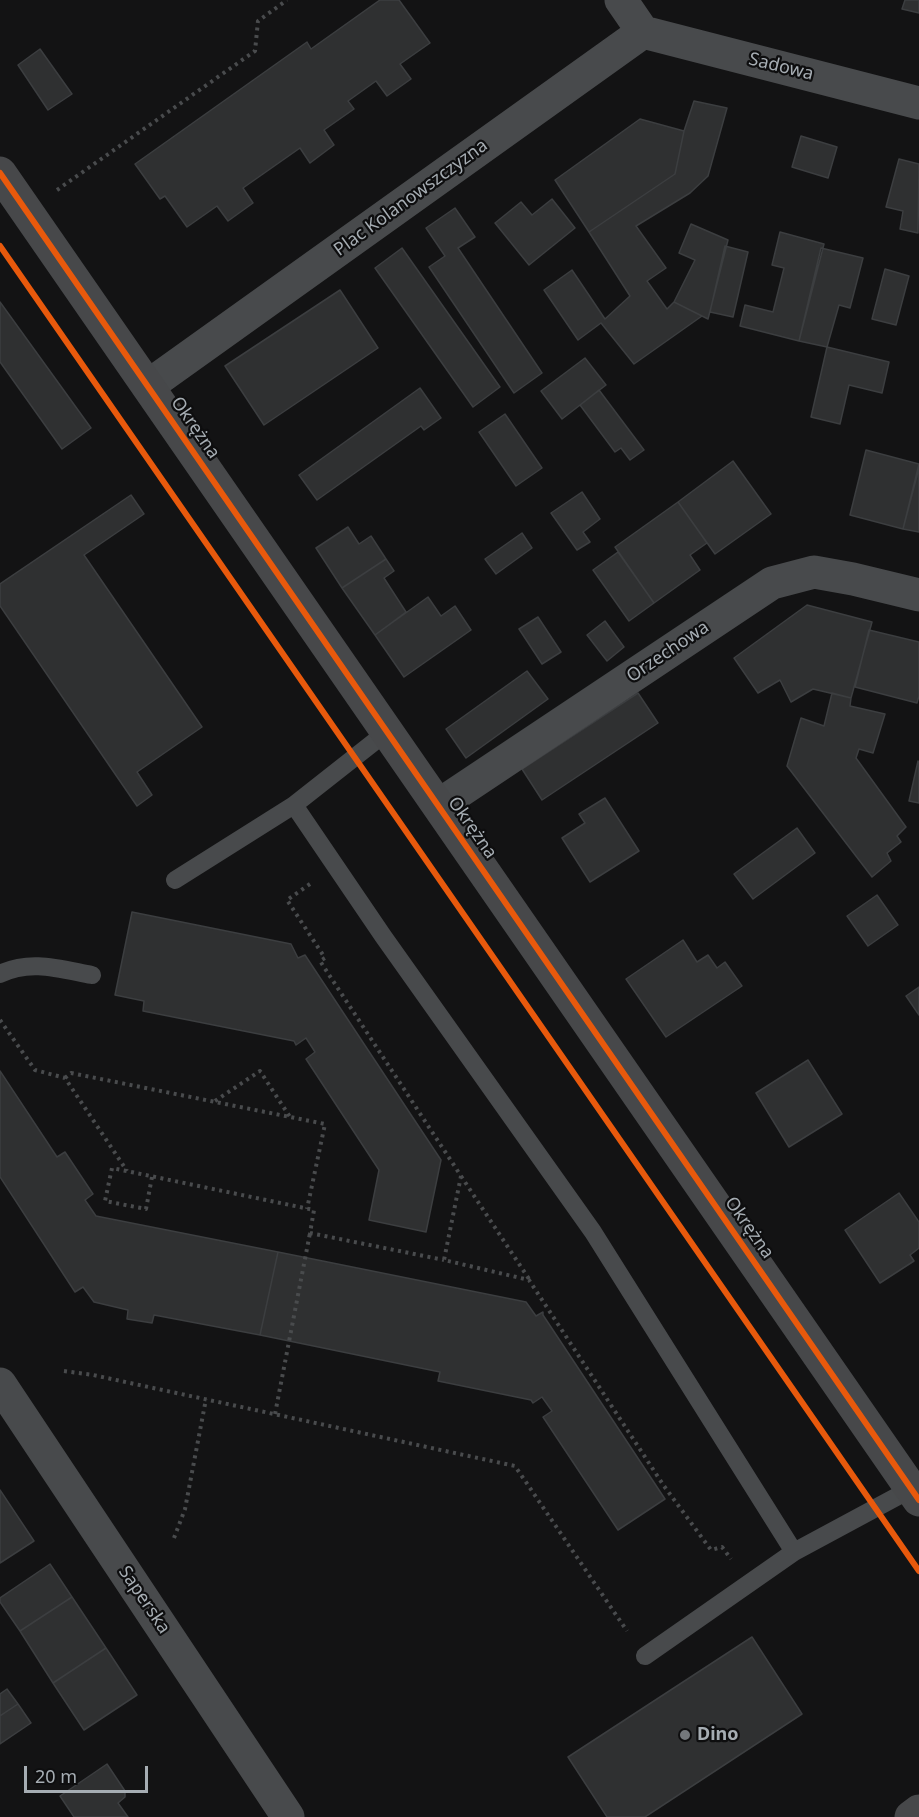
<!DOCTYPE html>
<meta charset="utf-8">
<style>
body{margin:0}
#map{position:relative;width:919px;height:1817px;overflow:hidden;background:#131314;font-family:"Noto Sans",sans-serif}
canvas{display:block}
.scale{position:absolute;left:24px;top:1766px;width:124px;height:27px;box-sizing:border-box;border:3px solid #a6adb3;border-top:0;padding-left:8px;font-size:18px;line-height:21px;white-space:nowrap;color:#a6adb3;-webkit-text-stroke:4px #0e0e0f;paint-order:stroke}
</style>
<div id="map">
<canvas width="919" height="1817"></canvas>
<div class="scale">20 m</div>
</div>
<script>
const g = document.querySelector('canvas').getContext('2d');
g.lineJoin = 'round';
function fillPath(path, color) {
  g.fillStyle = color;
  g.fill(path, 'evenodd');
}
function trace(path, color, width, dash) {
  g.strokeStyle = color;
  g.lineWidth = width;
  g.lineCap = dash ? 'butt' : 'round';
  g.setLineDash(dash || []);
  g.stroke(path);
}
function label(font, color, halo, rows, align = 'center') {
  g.font = font + ' "Noto Sans",sans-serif';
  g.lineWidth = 4.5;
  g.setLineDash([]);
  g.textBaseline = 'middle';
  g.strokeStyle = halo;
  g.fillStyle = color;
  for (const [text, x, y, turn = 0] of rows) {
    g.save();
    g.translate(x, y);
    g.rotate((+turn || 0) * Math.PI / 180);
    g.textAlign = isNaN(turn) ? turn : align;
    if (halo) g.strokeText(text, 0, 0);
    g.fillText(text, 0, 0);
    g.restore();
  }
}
const building = new Path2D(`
 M380 0H399L430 43 400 64 411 79 387 96 376 81 348 101 354 109 324 130 334 145 310 163 300 148 243 188 253 203 228 221 217 206 187 227 165 196 160 199 135 164 307 42 311 49Z
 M905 0H919V13L902 9Z
 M40 49 72 94 48 110 18 65Z
 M694 101 727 108 708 176 690 193 636 226 666 268 647 281 667 309 674 302 702 316 634 364 601 323 578 340 544 290 572 270 605 319 630 296 589 232 675 174 684 131Z
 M640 119 684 131 675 174 589 232 555 180Z
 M801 136 837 147 828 178 792 167Z
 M899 159 919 164 918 233 900 229 903 211 886 207Z
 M552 199 575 228 529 265 495 223 521 202 532 215Z
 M455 208 475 237 458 248 542 373 514 393 429 267 445 256 426 228Z
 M691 224 728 240 708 319 674 302 695 260 679 253Z
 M780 232 824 244 799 341 740 326 745 305 773 312 784 268 772 265Z
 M725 246 748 252 733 317 710 312Z
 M402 248 500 387 473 407 375 268Z
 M821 248 863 258 850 308 839 305 827 347 799 341Z
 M885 269 909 276 896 325 872 319Z
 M340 290 378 348 264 425 225 366Z
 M0 302 91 428 62 449 0 362Z
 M827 347 889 362 882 393 849 385 840 424 811 417Z
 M585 358 606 385 562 419 541 391Z
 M420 388 441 418 424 430 421 426 317 500 299 475Z
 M599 390 644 450 630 460 621 448 615 452 580 405Z
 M505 414 542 468 516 486 479 432Z
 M866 450 919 464 903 529 850 515Z
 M733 461 771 514 715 554 678 502Z
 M919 468V532L903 529Z
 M582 492 600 519 583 532 590 542 577 550 551 513Z
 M131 495 144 514 84 555 202 727 137 772 152 795 137 806 0 606V584Z
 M678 502 707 543 690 555 700 570 654 603 615 547Z
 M348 527 359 544 371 536 386 559 342 588 316 548Z
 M522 533 532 548 496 574 485 559Z
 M618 552 654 603 629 621 593 570Z
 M386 559 394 571 384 578 406 612 375 635 342 588Z
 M428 597 441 616 455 606 471 630 404 677 375 635Z
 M807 605 872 622 851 698 813 689 791 702 780 680 758 693 734 658Z
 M538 617 561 652 542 664 519 629Z
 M605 621 624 647 607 661 587 635Z
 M869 630 919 642V696L917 703 855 687Z
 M527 671 548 699 466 758 446 729Z
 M638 693 658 723 542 800 522 769Z
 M832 693 851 698 850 706 885 714 873 753 859 749 856 758 906 827 897 836 901 842 887 853 891 861 872 877 787 766 801 718 824 726Z
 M918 761 919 762V803L909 801Z
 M605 798 639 851 590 882 562 838 585 823 579 814Z
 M797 828 815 853 753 899 734 874Z
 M877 895 898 925 868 946 847 916Z
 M132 912 291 944 298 958 305 955 441 1160 426 1232 369 1220 379 1170 306 1059 315 1052 306 1038 296 1045 294 1041 143 1011 144 1001 115 995Z
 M683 940 697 962 708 955 717 968 725 962 742 986 666 1037 626 979Z
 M919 987V1015L906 996Z
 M808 1060 842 1114 789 1147 756 1093Z
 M0 1071 57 1157 65 1152 93 1194 85 1200 96 1216 278 1252 260 1335 154 1315 152 1323 127 1319 128 1310 94 1302 83 1287 75 1292 0 1177Z
 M899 1193 919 1222V1248L910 1255 914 1261 880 1283 845 1230Z
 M278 1252 526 1302 536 1316 543 1312V1315L665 1499 618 1530 543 1417 552 1411 542 1397 533 1403 531 1400 438 1381 440 1372 260 1335Z
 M0 1490 34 1541 0 1563Z
 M50 1564 72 1597 20 1631 0 1602V1598Z
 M72 1597 106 1648 53 1683 20 1631Z
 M752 1637 802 1714 645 1817H607L568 1757Z
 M106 1648 137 1695 84 1730 53 1683Z
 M7 1689 18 1704 0 1716V1694Z
 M18 1704 31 1723 0 1744V1716Z
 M107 1764 125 1791V1797L118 1803 128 1817H74L60 1796Z`);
fillPath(building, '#2f3031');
trace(building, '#3c3e40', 1.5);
trace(new Path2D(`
 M57 190 255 51 258 21 287 0
 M310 884 287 900 325 958 320 961 461 1176 444 1260 529 1280 664 1486 711 1550 722 1547 731 1559
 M0 1020 35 1070 65 1078 127 1171
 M65 1078 71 1073 325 1124 307 1209
 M215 1101 260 1071 290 1117
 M461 1176 529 1279
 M152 1177 146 1209 105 1201 112 1168 314 1210 310 1233 444 1260
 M64 1371 93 1375 515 1466 627 1631
 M275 1414 310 1233
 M174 1538 185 1509 206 1399`), '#494b4d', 4, [3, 4.5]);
trace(new Path2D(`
 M388 731 294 805 383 936 593 1232 794 1552 911 1489
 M175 880 294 805
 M0 974C30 959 60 969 92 975
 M645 1656 794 1552`), '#484a4c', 18);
trace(new Path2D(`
 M621 0 643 32
 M643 32 919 103
 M148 386 643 32
 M439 805 772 583 814 572 853 579 919 595
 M0 1384 288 1817`), '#484a4c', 33);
trace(new Path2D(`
 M0 173 919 1500
 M911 1817 919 1811`), '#47484a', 33);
trace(new Path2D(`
 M0 173 919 1500
 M0 246 919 1571`), '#e8590c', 6);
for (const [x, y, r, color] of [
 [685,1735,6,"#73777b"]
]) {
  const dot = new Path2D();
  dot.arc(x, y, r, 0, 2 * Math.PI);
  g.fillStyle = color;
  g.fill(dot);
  trace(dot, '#0e0e0f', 2);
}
label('18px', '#a6adb3', '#0e0e0f', [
 ["Sadowa",781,67,14],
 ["Plac Kolanowszczyzna",411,198,-36],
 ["Okrężna",195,428,55],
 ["Orzechowa",668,652,-34],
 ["Okrężna",472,828,55],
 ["Okrężna",749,1228,55],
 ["Saperska",144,1600,56]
]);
label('bold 18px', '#a6adb3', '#0e0e0f', [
 ["Dino",697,1735]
], 'left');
</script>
